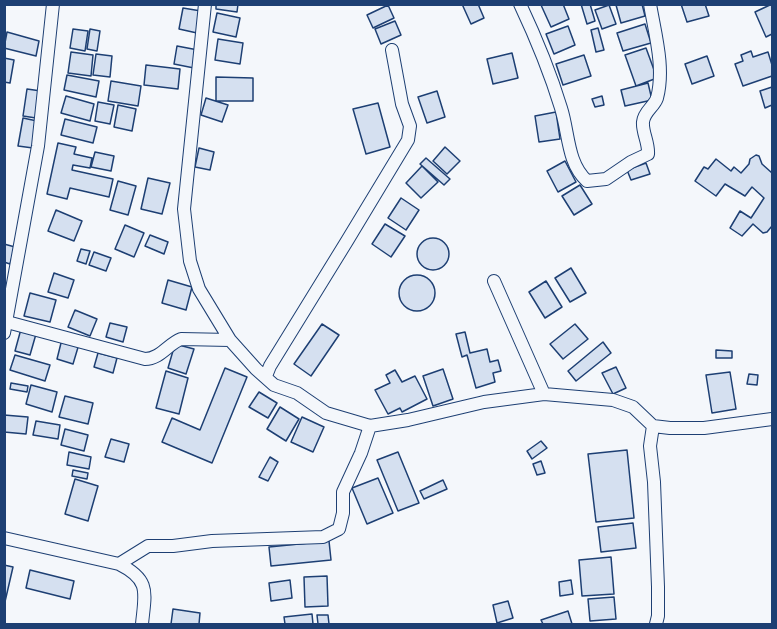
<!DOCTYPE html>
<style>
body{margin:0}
#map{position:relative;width:777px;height:629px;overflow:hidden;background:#f4f7fb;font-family:Karla,sans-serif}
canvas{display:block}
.frame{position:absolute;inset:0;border:6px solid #1d3f73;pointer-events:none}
</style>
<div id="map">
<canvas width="777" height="629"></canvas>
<div class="frame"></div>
</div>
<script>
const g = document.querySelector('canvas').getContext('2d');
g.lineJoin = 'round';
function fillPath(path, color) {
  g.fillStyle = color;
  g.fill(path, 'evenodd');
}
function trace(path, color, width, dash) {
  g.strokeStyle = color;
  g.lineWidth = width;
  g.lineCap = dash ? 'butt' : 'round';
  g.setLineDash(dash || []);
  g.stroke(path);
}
const building = new Path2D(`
 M216 4H238L237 12 216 9Z
 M462 4H478L484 18 471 24Z
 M563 4 569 19 551 27 541 5Z
 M581 4H590L595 21 587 24Z
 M642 4 645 16 621 23 616 5Z
 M681 4H705L709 16 687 22Z
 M772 4V34L766 37 755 12Z
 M388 5 394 18 373 28 367 15Z
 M609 5 616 24 602 29 595 10Z
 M183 8 201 11 197 33 179 29Z
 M217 13 240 18 236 37 213 32Z
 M395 21 401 35 381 44 375 29Z
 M645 24 651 43 623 51 617 33Z
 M568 26 575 45 554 54 546 34Z
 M598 28 604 50 596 52 591 30Z
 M73 29 88 31 85 51 70 48Z
 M90 29 100 31 97 51 87 49Z
 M7 32 39 41 36 56 4 48Z
 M218 39 243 43 240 64 215 60Z
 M177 46 198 50 194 68 174 64Z
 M646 48 657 78 636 86 625 55Z
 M751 51 753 57 768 52 772 65V76L743 86 735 64 743 61 741 55Z
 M71 52 93 55 91 76 68 73Z
 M512 53 518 78 493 84 487 59Z
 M96 54 112 56 110 77 93 75Z
 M584 55 591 76 563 85 556 64Z
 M707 56 714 76 692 84 685 64Z
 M4 58 14 60 10 83 4 82Z
 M146 65 180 69 178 89 144 85Z
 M67 75 99 81 96 97 64 90Z
 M216 77 253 78V101H216Z
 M111 81 141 86 138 106 108 101Z
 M648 83 652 100 625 106 621 90Z
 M772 87V105L765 108 760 91Z
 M27 89 41 91 36 118 23 116Z
 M437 91 445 117 427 123 418 97Z
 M66 96 94 104 90 121 61 113Z
 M602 96 604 105 595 107 592 99Z
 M206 98 228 105 222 122 201 115Z
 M98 102 114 105 110 124 95 121Z
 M378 103 390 147 366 154 353 109Z
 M118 105 136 109 132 131 114 127Z
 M556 112 560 139 539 142 535 116Z
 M23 118 37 121 33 148 18 146Z
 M65 119 97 127 93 143 61 135Z
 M58 143 76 147 74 154 92 158 90 168 73 165 72 170 113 179 109 197 70 188 67 199 47 194Z
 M445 147 460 161 447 174 433 161Z
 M199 148 214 152 210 170 195 167Z
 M95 152 114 156 111 171 91 167Z
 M756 155 759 156 762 164 772 173V226L767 232 763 233 753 224 742 236 730 228 740 211 751 218 764 198 752 187 745 196 725 184 716 196 695 181 704 167 708 169 716 159 731 171 734 167 741 173 749 164 750 159Z
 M426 158 450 179 444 185 420 164Z
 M565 161 576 182 558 192 547 171Z
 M646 163 650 174 631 180 627 170Z
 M422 166 438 182 421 198 406 183Z
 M148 178 170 183 162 214 141 209Z
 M118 181 136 186 128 215 110 210Z
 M580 185 592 204 574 215 562 196Z
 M401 198 419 210 406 230 388 218Z
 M56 210 82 221 74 241 48 231Z
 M385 224 405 236 391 257 372 244Z
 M125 225 144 233 134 257 115 249Z
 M150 235 168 242 164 254 145 246Z
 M417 254a16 16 0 1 1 32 0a16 16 0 1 1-32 0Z
 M4 244 15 247 10 264 4 262Z
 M81 249 90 251 86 264 77 261Z
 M94 252 111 258 106 271 89 265Z
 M571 268 586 293 570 302 555 278Z
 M54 273 74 280 68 298 48 292Z
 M399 293a18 18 0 1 1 36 0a18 18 0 1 1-36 0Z
 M168 280 192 287 186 310 162 303Z
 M546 281 562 307 545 318 529 292Z
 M30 293 56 300 50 322 24 316Z
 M75 310 97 319 90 336 68 327Z
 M110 323 127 327 123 342 106 337Z
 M322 324 339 335 311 376 294 364Z
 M575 324 588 339 563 359 550 344Z
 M21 329 36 334 30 355 15 351Z
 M465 332 470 353 487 349 490 362 498 360 501 371 493 373 495 382 476 388 467 355 462 357 456 334Z
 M62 339 79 344 73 364 57 359Z
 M603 342 611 353 576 381 568 371Z
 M175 344 194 349 186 374 168 368Z
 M716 350 732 351V358H716Z
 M98 353 117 358 113 373 94 367Z
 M15 355 50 365 45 381 10 370Z
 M616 367 626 388 613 394 602 373Z
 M225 368 247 377 212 463 162 442 172 418 200 430Z
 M443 369 453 399 433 406 423 376Z
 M395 370 402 382 415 376 427 399 402 412 400 408 388 414 375 390 390 383 386 375Z
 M166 371 188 378 179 414 156 408Z
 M730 372 736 409 712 413 706 375Z
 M749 374 758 375 757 385 747 384Z
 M11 383 28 386 27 392 10 389Z
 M31 385 57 392 52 412 26 404Z
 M259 392 277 403 268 418 249 407Z
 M65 396 93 403 88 424 59 417Z
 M280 407 299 419 286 441 267 429Z
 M4 415 28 417 26 434 4 432Z
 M302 417 324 427 313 452 291 442Z
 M36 421 60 425 58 439 33 435Z
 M65 429 88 435 84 451 61 445Z
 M111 439 129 444 124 462 105 457Z
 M541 441 547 448 532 459 527 451Z
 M627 450 634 518 596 522 588 454Z
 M69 452 91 457 89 469 67 465Z
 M398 452 419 503 398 511 377 460Z
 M270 457 278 462 268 481 259 477Z
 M541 461 545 473 537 475 533 464Z
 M73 470 88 473 87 479 72 476Z
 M378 478 393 513 367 524 352 488Z
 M75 479 98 486 88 521 65 514Z
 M443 480 447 489 424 499 420 491Z
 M633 523 636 548 601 552 598 527Z
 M329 541 331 560 271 566 269 547Z
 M611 557 614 594 582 596 579 560Z
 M4 565 13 567 4 606Z
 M30 570 74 581 70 599 26 588Z
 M327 576 328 606 305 607 304 577Z
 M290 580 292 598 271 601 269 583Z
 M571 580 573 594 560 596 559 582Z
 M614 597 616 619 590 621 588 599Z
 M508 601 513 618 497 623 493 605Z
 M173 609 200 613 199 624H171Z
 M568 611 572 624H543L541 620Z
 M312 614 313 624H285L284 617Z
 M317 615H328L329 624H318Z`);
fillPath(building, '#d5e0f0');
trace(building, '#1d3f73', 1.5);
const street = new Path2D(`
 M205 4 184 209 190 261 199 289 230 340 256 369 274 385 297 393 326 413 370 426 408 420 484 402 544 394 613 400 633 407 653 426 670 428H704L772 419
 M520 4C536 38 550 72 561 108 569 133 567 163 587 181L606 179 631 162 648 154C649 143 642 132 643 122 644 111 654 107 657 98 665 68 655 34 650 4
 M494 281 544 394
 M7 322 145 359C160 359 168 344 181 339L230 340
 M4 333 38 146 53 4
 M266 376 270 366 347 241 408 140 410 126 402 104 392 50
 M653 426 650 446 654 482 658 587V616L656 624
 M4 538 119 564C151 580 145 593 142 624
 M119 564 148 546H173L212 541 323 537 339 529 343 513V492L361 453 370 426`);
trace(street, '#1d3f73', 14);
trace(street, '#f4f7fb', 12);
</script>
